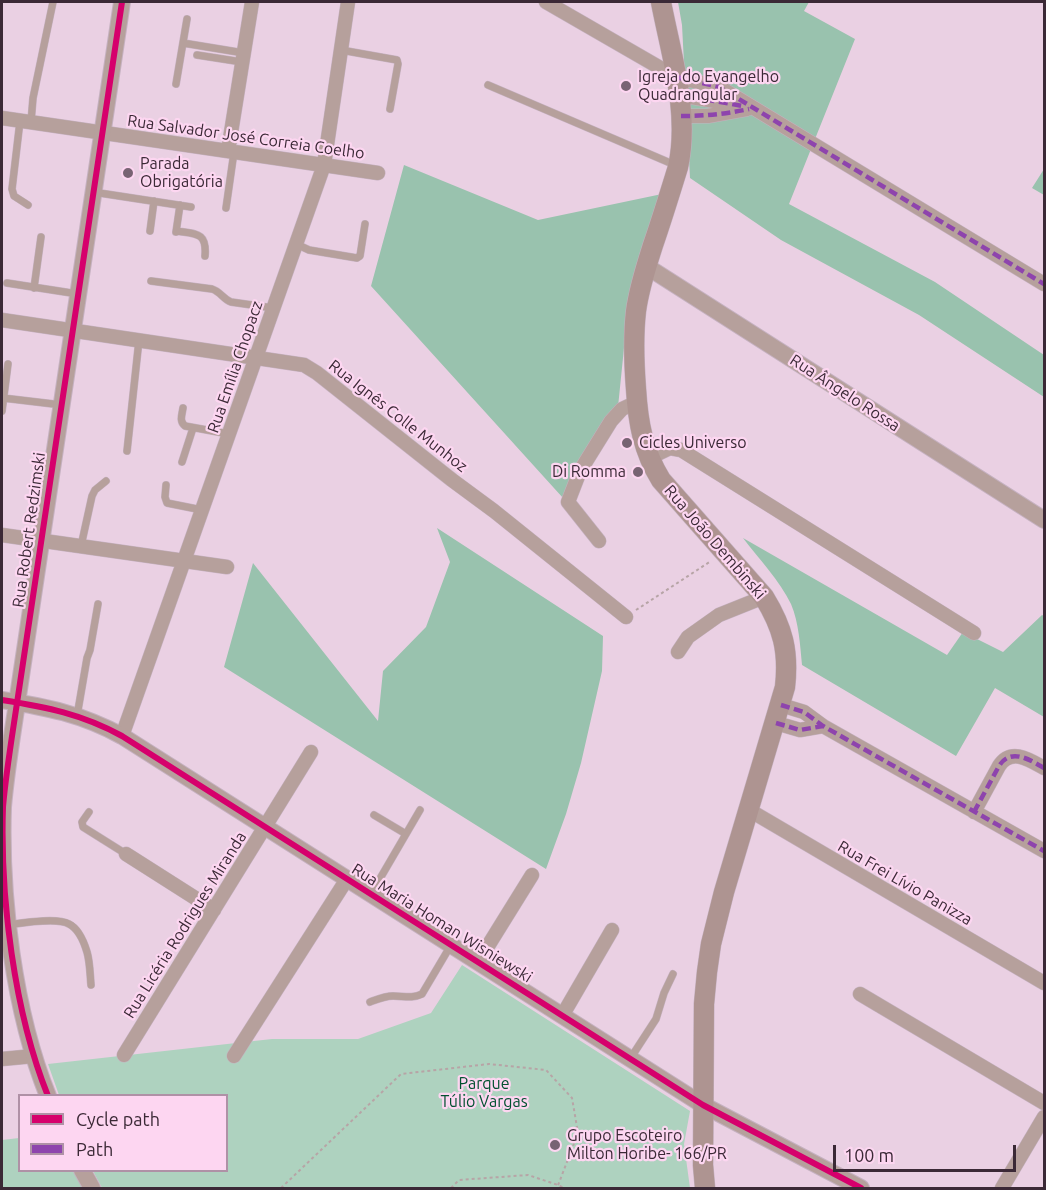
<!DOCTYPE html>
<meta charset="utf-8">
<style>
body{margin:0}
#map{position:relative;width:1046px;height:1190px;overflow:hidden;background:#ead0e3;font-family:Ubuntu,sans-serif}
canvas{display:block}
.frame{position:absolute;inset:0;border:3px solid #3b2936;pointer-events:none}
.legend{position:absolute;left:18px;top:1094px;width:210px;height:78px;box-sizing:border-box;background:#fdd6f1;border:2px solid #af91a6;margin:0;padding:8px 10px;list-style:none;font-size:18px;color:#3b2936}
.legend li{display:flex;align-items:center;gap:12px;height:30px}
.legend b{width:30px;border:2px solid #af91a6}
.scale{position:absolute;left:833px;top:1145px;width:183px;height:27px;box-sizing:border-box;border:3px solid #3b2936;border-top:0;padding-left:8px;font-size:18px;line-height:21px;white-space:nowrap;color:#3b2936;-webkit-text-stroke:4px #fdd6f1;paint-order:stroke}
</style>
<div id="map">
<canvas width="1046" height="1190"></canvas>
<div class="frame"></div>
<ul class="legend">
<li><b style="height:8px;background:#d6006c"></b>Cycle path</li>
<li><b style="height:8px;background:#8e44ad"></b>Path</li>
</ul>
<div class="scale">100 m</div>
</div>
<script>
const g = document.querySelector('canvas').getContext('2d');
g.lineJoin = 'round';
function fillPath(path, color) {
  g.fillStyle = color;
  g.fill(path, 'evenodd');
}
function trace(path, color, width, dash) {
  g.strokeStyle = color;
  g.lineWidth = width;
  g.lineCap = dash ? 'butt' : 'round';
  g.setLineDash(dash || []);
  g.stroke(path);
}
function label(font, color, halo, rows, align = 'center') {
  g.font = font + ' Ubuntu,sans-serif';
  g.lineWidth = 4.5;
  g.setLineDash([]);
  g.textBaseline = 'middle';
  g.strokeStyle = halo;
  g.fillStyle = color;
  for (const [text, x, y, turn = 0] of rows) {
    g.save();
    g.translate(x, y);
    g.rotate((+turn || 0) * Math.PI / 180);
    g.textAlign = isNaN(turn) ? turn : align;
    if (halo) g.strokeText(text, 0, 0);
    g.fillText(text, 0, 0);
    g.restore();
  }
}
fillPath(new Path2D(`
 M462 965 690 1111 684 1144 690 1188H102L93 1171 226 1170V1096L59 1095 48 1064 272 1039H358L431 1013Z
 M19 1138 20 1170 73 1171 83 1188H2V1140Z`), '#aed2bf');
fillPath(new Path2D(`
 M678 2H809L804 11 855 39 789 204 935 282 1044 355V397L919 315 781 240 690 178 682 25Z
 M404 165 538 220 662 194 632 304 624 348 618 407 563 498 371 286Z
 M1044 169V195L1032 188Z
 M437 528 603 636 602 671 581 763 566 814 546 869 224 667 253 563 378 721 383 671 426 627 450 562Z
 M743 538 947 655 963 632 1003 652 1042 615 1044 616V717L995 688 956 756 802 665C800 645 799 623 791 604 780 581 759 559 743 538Z`), '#99c2ae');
const service = new Path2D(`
 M183 43 244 53
 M341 50 397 60 398 64 390 109
 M197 55 242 62
 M176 84 187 19
 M488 85 675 165
 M20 121 12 189 14 196 28 205
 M31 122 33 98 53 2
 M93 192 191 207
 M226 208 234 152
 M150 231 154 201
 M177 231C196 234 207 232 205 256
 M176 232 180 205
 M296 244 309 250 357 258 360 256 365 224
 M151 281 212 289C221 292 223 299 231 302L273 308
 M7 283 78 294
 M34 288 41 237
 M3 398 62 405
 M183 408C182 415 179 421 185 426L229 434
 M2 411 8 364
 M127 451 139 340
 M182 462 193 428
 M166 485 165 497 167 503 202 510
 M81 546 92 496 95 490 106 481
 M77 716 87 658 90 650 98 604
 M89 812 82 822 83 827 126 854
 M374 815 406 834
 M371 894 420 810
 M7 925C22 923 57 917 69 924 79 929 84 942 87 952 90 962 90 974 91 985
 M370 1002C378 999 385 996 393 996 404 996 412 999 422 994L451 945
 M630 1059 656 1019 664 993 673 974`);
const minor = new Path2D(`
 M546 2 676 77 719 87 1044 284
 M679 95 744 106
 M681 116H708L747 109
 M2 118 378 173
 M228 151 252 2
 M2 320 304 365 317 373 452 480 494 511 626 617
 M649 458 670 448 681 450 974 633
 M2 535 227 567
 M599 541 568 502 580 471 611 421 622 409 637 402
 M678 652 688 637 719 615 764 597
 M781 705 804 712 823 726 1044 851
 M776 723 800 730 823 726
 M122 736 324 165 348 2
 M749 810 1044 983
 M974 812 999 766C1011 747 1030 760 1044 768
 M126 854 214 910
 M478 962 532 875
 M860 994 1044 1103
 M562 1016 612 930
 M124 1055 311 752
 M234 1056 347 879
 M2 1059 34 1056
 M1002 1188 1044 1117`);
const tertiary = new Path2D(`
 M646 266 1044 520
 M2 700C46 707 82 714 122 736L703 1105 861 1188
 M48 1096C14 1012 0 897 3 807 6 772 12 737 17 703L122 2
 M82 1170 92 1188`);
const secondary = new Path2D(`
 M661 2C671 55 690 112 678 167 670 193 662 219 653 245 646 267 639 288 636 311 633 337 634 363 636 389 638 422 643 451 661 480L764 597C783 628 789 651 785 687L724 892 711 944 707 972 704 1004 703 1165 705 1188`);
trace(service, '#c5b1c0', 8);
trace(minor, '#c5b1c0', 15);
trace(tertiary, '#c5b1c0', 18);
trace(secondary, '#c5b1c0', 21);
trace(new Path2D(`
 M636 610 711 561
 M281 1188 401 1074 489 1064 546 1070 572 1098 578 1133 557 1188
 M451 1188 459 1180 528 1175 558 1185 564 1188`), '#b7a4a6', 2, [3, 3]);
trace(service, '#b6a09c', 7);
trace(minor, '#b6a09c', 14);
trace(tertiary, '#b6a09c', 16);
trace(secondary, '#ae9491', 20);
trace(new Path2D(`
 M676 77 719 87 1044 284
 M679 95 743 106
 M681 116C705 116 726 114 749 109
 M781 705 804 712 823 726 1044 851
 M776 723 800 730 823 726
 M974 812 999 766C1011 747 1030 760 1044 768`), '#8e44ad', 4.5, [9, 4.5]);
trace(new Path2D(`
 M2 700C46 707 82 714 122 736L703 1105 861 1188
 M48 1096C14 1012 0 897 3 807 6 772 12 737 17 703L122 2`), '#d6006c', 6);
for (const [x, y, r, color] of [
 [626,86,6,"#786373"],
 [128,173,6,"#786373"],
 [627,443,6,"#786373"],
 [638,472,6,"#786373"],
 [555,1145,6,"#786373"]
]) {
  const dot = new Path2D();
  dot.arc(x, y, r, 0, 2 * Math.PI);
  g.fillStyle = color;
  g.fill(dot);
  trace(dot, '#fdd6f1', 2);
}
label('16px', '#3b2936', '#fdd6f1', [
 ["Igreja do Evangelho",638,77],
 ["Quadrangular",638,95],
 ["Parada",140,164],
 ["Obrigatória",140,182],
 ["Cicles Universo",639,443],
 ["Di Romma",626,472,"right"],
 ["Grupo Escoteiro",567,1136],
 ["Milton Horibe- 166/PR",567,1154]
], 'left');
label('16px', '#3b2936', '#fdd6f1', [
 ["Rua Salvador José Correia Coelho",246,137,8],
 ["Rua Emília Chopacz",235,367,-71],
 ["Rua Ângelo Rossa",845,393,33],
 ["Rua Ignês Colle Munhoz",398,416,38],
 ["Rua Robert Redzimski",29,530,-82],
 ["Rua João Dembinski",715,542,49],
 ["Rua Frei Lívio Panizza",905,883,30],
 ["Rua Maria Homan Wisniewski",442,923,32],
 ["Rua Licéria Rodrigues Miranda",185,925,-58]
]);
label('16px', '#025130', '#fdd6f1', [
 ["Parque",484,1084],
 ["Túlio Vargas",484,1102]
]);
</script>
